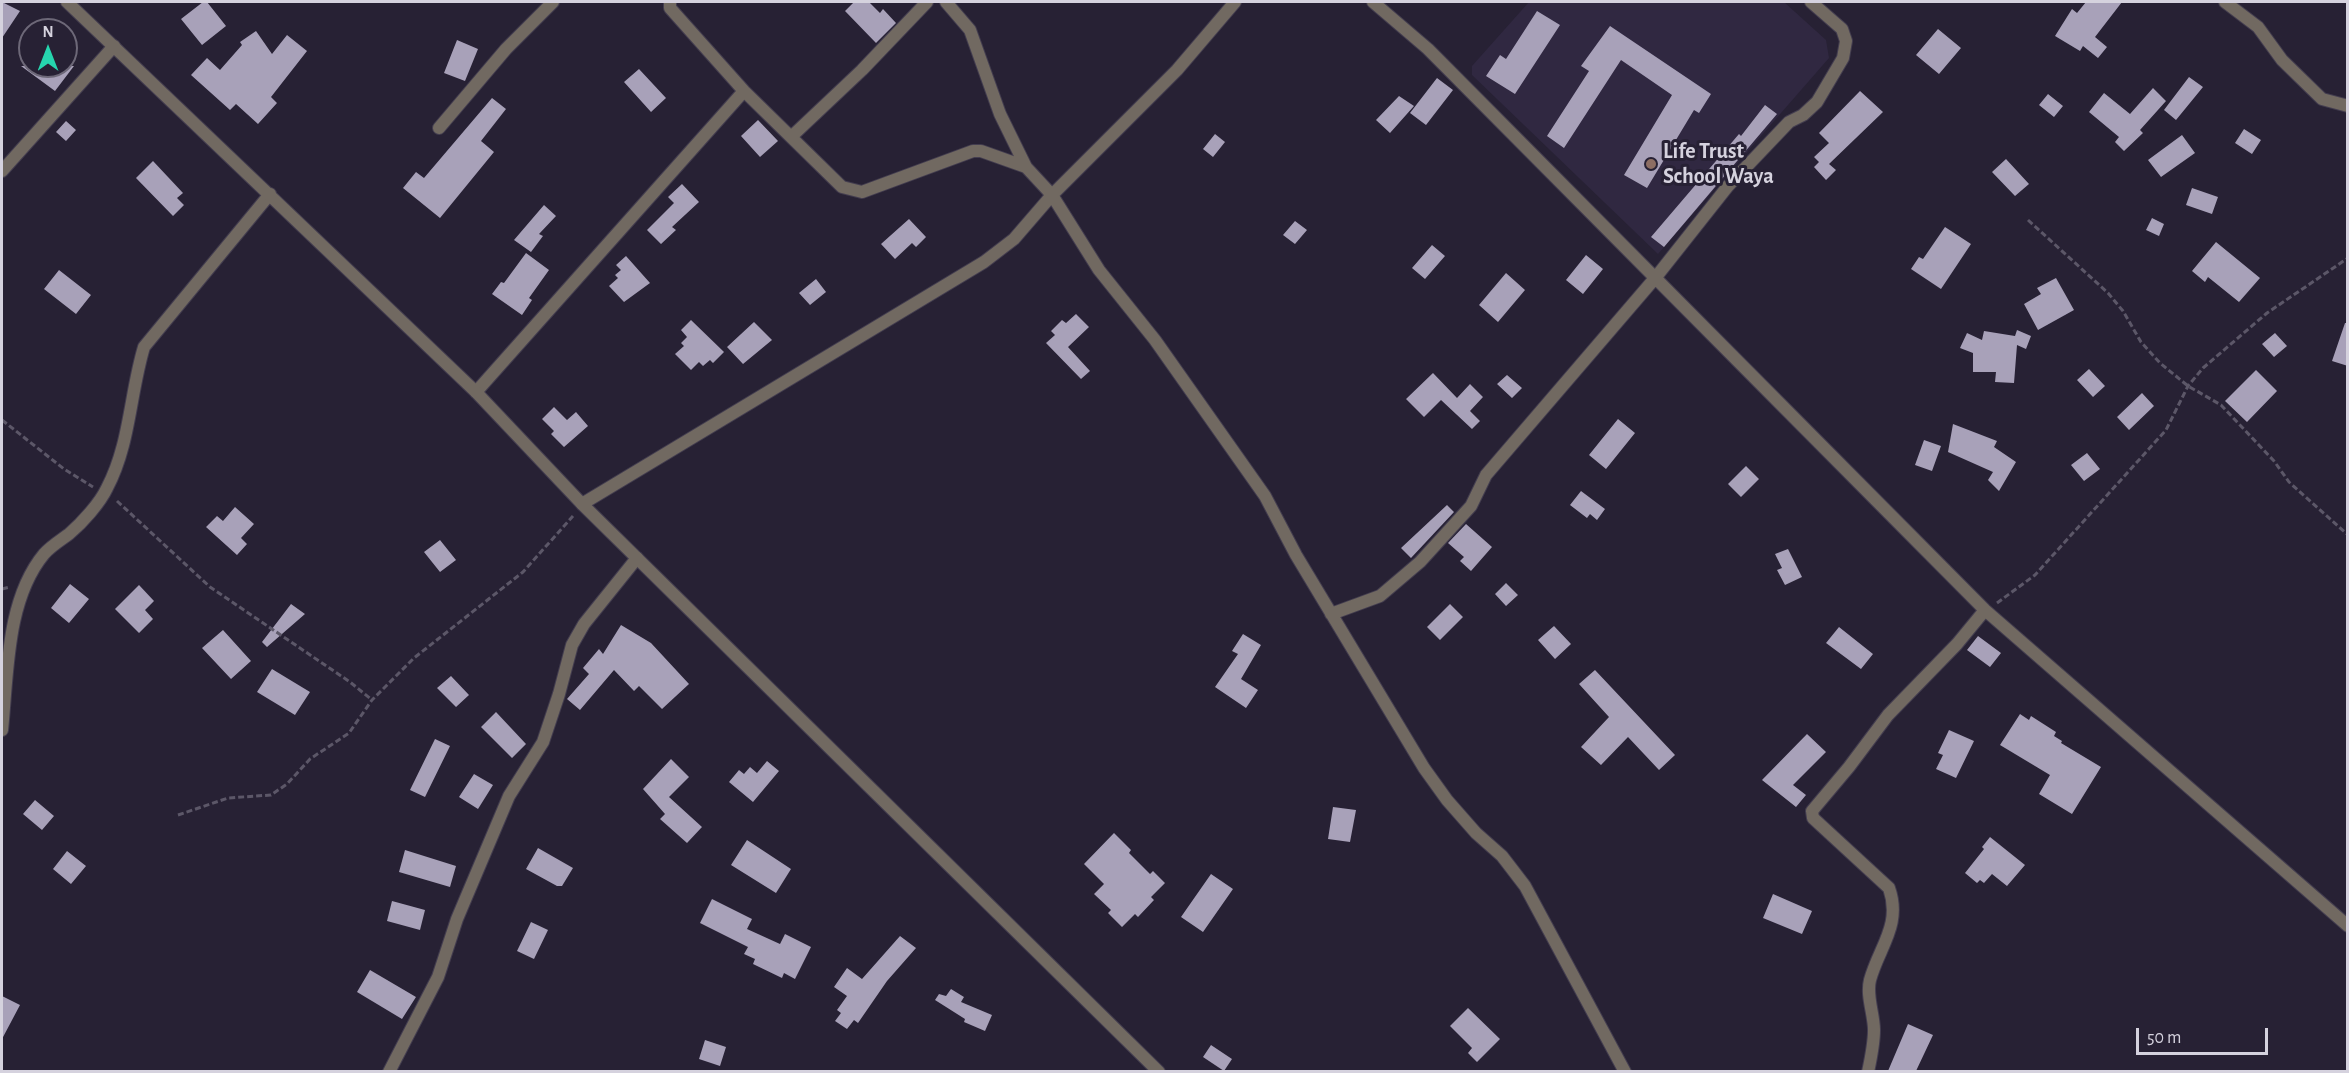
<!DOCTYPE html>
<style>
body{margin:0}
#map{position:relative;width:2349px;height:1073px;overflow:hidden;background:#272134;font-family:"Alegreya Sans",sans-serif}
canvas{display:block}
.frame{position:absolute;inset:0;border:3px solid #d5d2de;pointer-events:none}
.north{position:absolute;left:18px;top:18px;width:60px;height:60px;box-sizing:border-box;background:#272134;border:2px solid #6d6878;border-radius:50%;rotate:0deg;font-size:16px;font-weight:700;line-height:24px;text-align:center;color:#d5d2de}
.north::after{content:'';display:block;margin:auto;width:21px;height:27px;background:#26d5ae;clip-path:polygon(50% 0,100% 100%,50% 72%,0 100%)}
.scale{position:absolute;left:2136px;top:1028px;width:132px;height:27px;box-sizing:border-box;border:3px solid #d5d2de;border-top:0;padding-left:8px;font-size:18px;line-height:21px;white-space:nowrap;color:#d5d2de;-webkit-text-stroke:4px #272134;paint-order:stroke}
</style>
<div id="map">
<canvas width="2349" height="1073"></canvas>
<div class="frame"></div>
<div class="north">N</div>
<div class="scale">50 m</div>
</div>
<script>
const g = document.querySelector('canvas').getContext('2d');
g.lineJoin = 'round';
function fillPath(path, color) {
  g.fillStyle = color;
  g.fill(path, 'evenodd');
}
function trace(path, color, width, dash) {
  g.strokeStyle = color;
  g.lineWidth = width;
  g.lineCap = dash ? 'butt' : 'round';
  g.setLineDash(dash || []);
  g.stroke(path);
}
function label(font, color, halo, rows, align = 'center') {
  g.font = font + ' "Alegreya Sans",sans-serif';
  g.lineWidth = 6;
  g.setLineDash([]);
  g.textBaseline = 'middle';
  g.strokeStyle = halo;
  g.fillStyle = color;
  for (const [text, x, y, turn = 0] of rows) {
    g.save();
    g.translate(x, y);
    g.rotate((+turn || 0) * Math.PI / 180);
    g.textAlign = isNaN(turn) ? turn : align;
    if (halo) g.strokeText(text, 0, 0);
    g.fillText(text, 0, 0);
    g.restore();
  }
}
fillPath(new Path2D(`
 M1529 2H1784L1826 40 1829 58 1658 254 1472 75V66Z`), '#302841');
fillPath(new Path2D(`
 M2 2 20 11 2 38Z
 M203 2H207L226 26 202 45 181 19Z
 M854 2H869L880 13 883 9 896 23 876 43 845 11Z
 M2086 2H2122L2095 37 2107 47 2098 58 2083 46 2080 51 2055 36 2072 9 2077 13Z
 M1537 11 1560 25 1515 94 1486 76 1500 55 1506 59Z
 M1610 26 1711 94 1699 113 1694 110 1647 188 1624 175 1672 95 1621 60 1564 148 1547 136 1589 71 1581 66Z
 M1938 29 1961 48 1939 74 1916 55Z
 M256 31 272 54 287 35 307 51 271 97 277 103 258 124 236 104 230 110 191 75 207 58 220 70 242 45 240 42Z
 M457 40 478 49 465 81 444 73Z
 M21 66H74L55 91Z
 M639 69 666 98 651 112 624 82Z
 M2189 77 2203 87 2176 120 2164 110Z
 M1437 78 1453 90 1426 125 1410 113Z
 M2153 88 2166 101 2140 130 2143 133 2124 151 2115 142 2119 137 2089 112 2104 93 2130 114Z
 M1860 91 1883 112 1829 164 1836 170 1826 180 1814 167 1819 162 1814 157 1829 143 1819 133Z
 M2048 94 2063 106 2054 117 2039 105Z
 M1399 96 1414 106 1390 133 1376 120Z
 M492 98 506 109 481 141 494 152 440 218 403 188 416 172 424 178Z
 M1765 105 1777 114 1664 247 1651 237 1739 134 1741 136Z
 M758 120 778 141 760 157 741 136Z
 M66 121 76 130 66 141 56 132Z
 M2244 129 2261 140 2252 154 2235 143Z
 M1215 134 1225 142 1213 157 1203 149Z
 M2182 135 2195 153 2161 177 2148 160Z
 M2006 159 2029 184 2015 196 1992 172Z
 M153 161 183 193 177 198 184 205 173 216 136 178Z
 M682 184 699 202 672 227 676 230 661 244 647 230 674 203 668 197Z
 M2192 188 2218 197 2212 214 2186 205Z
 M544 205 556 216 539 234 543 236 531 252 514 240Z
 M2152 218 2164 224 2159 236 2146 230Z
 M909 219 926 237 916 247 912 243 895 259 881 244Z
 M1295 221 1307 230 1295 244 1283 235Z
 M1945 227 1971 244 1941 289 1911 269 1919 257 1923 259Z
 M2216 242 2260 278 2239 302 2208 277 2205 282 2192 271Z
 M1432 245 1445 256 1425 279 1412 268Z
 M526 253 549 270 529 298 532 300 522 315 492 294 501 282 504 283Z
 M1586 255 1603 269 1583 294 1566 280Z
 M626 256 650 283 624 302 609 286 618 278 615 275 621 270 616 265Z
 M59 270 91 295 76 314 44 289Z
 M1506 273 1525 290 1498 322 1479 305Z
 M2056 278 2074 310 2038 330 2024 304 2041 294 2037 288Z
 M816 279 826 292 810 305 799 293Z
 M1076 314 1089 327 1068 347 1090 371 1081 379 1046 343 1055 335 1051 331 1062 320 1066 323Z
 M691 320 724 352 713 363 710 360 703 366 699 362 691 370 675 354 684 346 681 343 687 337 681 330Z
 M754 322 772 340 743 364 727 347Z
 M2345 323H2348V366L2332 361Z
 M2017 330 2031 336 2026 349 2017 345 2014 383 1995 382 1996 372H1973V353L1960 348 1967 333 1982 340 1984 331 2015 336Z
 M2275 333 2287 346 2274 357 2262 344Z
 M2089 369 2105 386 2093 397 2077 380Z
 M2256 370 2277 391 2247 422 2225 401Z
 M1433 373 1457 398 1470 384 1483 397 1470 411 1480 421 1472 429 1441 400 1424 417 1406 399Z
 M1507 375 1522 388 1512 398 1497 384Z
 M2142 393 2154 406 2129 430 2117 417Z
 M554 407 567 420 576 412 588 426 564 447 551 434 554 431 542 419Z
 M1618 419 1635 433 1606 469 1589 455Z
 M1953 424 1997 441 1994 447 2016 462 1999 491 1988 480 1993 472 1948 452Z
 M1924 440 1941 446 1932 471 1915 465Z
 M2087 453 2100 469 2084 481 2071 465Z
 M1746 466 1759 479 1741 497 1728 484Z
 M1581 491 1605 509 1597 520 1590 514 1587 518 1570 505Z
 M1447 505 1454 512 1411 558 1401 548Z
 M235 507 254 524 241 538 247 544 237 555 206 527 217 516 223 521Z
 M1466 524 1492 547 1471 571 1460 561 1464 557 1448 543Z
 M440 540 456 560 440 572 424 552Z
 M1788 549 1802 577 1785 585 1777 570 1782 568 1775 554Z
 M1506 583 1518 595 1506 606 1495 594Z
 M70 584 89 599 69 623 51 608Z
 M139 585 154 601 145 610 153 619 139 633 115 609Z
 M291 604 305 614 267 647 262 642Z
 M1450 604 1463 617 1440 640 1427 627Z
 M621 625 651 643 689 684 662 709 639 686 634 691 614 670 580 710 567 699 589 674 583 668 599 649 603 654Z
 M1554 626 1571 644 1555 659 1538 640Z
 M1839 627 1873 654 1861 669 1826 643Z
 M223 630 251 661 231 679 202 648Z
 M1243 634 1261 645 1241 679 1258 690 1246 708 1215 687 1238 654 1232 651Z
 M1978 636 2001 653 1990 667 1967 650Z
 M272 669 310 692 295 715 257 692Z
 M1595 670 1675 755 1659 770 1628 737 1601 765 1581 747 1609 717 1579 684Z
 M451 676 469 695 456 707 437 688Z
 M496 712 526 744 512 758 481 727Z
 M2020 714 2029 720 2031 716 2056 732 2054 736 2062 741 2061 743 2101 767 2072 814 2039 794 2050 775 2000 745Z
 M1949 730 1974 741 1956 778 1936 769 1943 755 1938 753Z
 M1807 734 1826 752 1793 785 1806 795 1796 807 1762 780Z
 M435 739 450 746 425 797 410 790Z
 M671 759 689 777 669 797 702 827 687 843 660 819 665 814 643 789Z
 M767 761 779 771 753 802 729 782 739 770 744 774 750 767 757 773Z
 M474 774 493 785 478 809 459 797Z
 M35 800 54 816 42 830 23 814Z
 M1333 807 1356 810 1350 842 1328 839Z
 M1114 833 1131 850 1129 853 1150 874 1153 871 1165 883 1151 897 1154 900 1138 917 1135 914 1122 927 1108 913 1111 910 1094 894 1104 884 1084 864Z
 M1990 837 2025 865 2007 886 1992 874 1984 883 1980 880 1977 883 1965 873 1984 849 1982 847Z
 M747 840 791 869 776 893 731 865Z
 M538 848 573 868 562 886H557L526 869Z
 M405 850 456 866 450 887 399 872Z
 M67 851 86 866 71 884 53 869Z
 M1211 874 1233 889 1203 932 1181 917Z
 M1773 894 1812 911 1802 934 1763 918Z
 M712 899 752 919 747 929 780 944 785 934 811 947 795 979 784 973 782 978 753 964 755 959 744 954 748 947 700 923Z
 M392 901 425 910 420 930 387 921Z
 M531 922 548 930 534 959 517 951Z
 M900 936 916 948 887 981 858 1023 854 1020 847 1029 835 1021 841 1013 837 1010 847 996 834 987 847 968 862 979Z
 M370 970 416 997 402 1019 357 992Z
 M951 989 964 997 961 1002 992 1015 985 1031 964 1022 965 1019 935 1000 939 994 946 996Z
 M2 996 20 1005 2 1039Z
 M1468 1008 1500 1039 1477 1062 1468 1053 1472 1048 1450 1026Z
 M1908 1024 1933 1035 1916 1071H1888Z
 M705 1040 726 1047 720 1066 699 1059Z
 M1211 1045 1232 1059 1224 1071 1203 1057Z`), '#a8a1b9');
const minor = new Path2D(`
 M670 2V8L744 91 842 187 862 192 973 151H981L1026 167
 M946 2 970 30 1000 114 1026 167 1052 195 1099 270 1155 340 1265 496 1296 555 1424 768 1447 800 1476 833 1502 856 1525 886 1625 1072
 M1373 2 1428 49 1985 610 2348 926
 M2225 2 2258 27 2282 60 2322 99 2348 106
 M439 128 506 49 553 2
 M791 137 862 70 927 2
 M2 171 114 46
 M476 392 744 91
 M582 504 984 262 1014 239 1052 195 1177 70 1235 2
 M1331 614 1380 596 1420 562 1471 506 1486 475 1656 277 1728 186 1789 122 1803 115 1817 102 1843 58 1846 41 1842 29 1811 2
 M2 730C8 673 6 600 44 554 51 546 61 540 69 534 82 523 100 503 107 488 130 445 130 393 144 347L270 194
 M389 1072 438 977 457 919 509 796 543 742 559 694 572 645 584 624 637 558
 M1868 1072C1871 1058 1874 1044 1874 1030 1874 1014 1866 996 1870 980 1879 947 1902 925 1889 888L1813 818 1812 811 1849 767 1888 715 1957 644 1985 610`);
const tertiary = new Path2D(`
 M67 2 476 392 582 504 1159 1072`);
trace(minor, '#433d4f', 14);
trace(tertiary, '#433d4f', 14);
trace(new Path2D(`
 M2028 220 2108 293 2123 311 2141 342 2160 363 2188 386 2221 405 2274 461 2289 482 2348 535
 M2 420 64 469 93 487
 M117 501 210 587 350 682 372 700
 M2 589 10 587
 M1997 603 2035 575 2166 430 2188 386 2203 368 2267 313 2348 258
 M178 815 228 798 271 795 287 784 310 759 349 733 372 700 414 658 523 572 573 516`), '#5c5768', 3, [6, 3]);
trace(minor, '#716961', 12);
trace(tertiary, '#716961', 12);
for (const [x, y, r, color] of [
 [1651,164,6,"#8d6e63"]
]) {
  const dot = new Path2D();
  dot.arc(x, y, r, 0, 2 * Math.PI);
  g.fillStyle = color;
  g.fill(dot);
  trace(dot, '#272134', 2);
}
label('bold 22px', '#d5d2de', '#272134', [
 ["Life Trust",1663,151],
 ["School Waya",1663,176]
], 'left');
</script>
